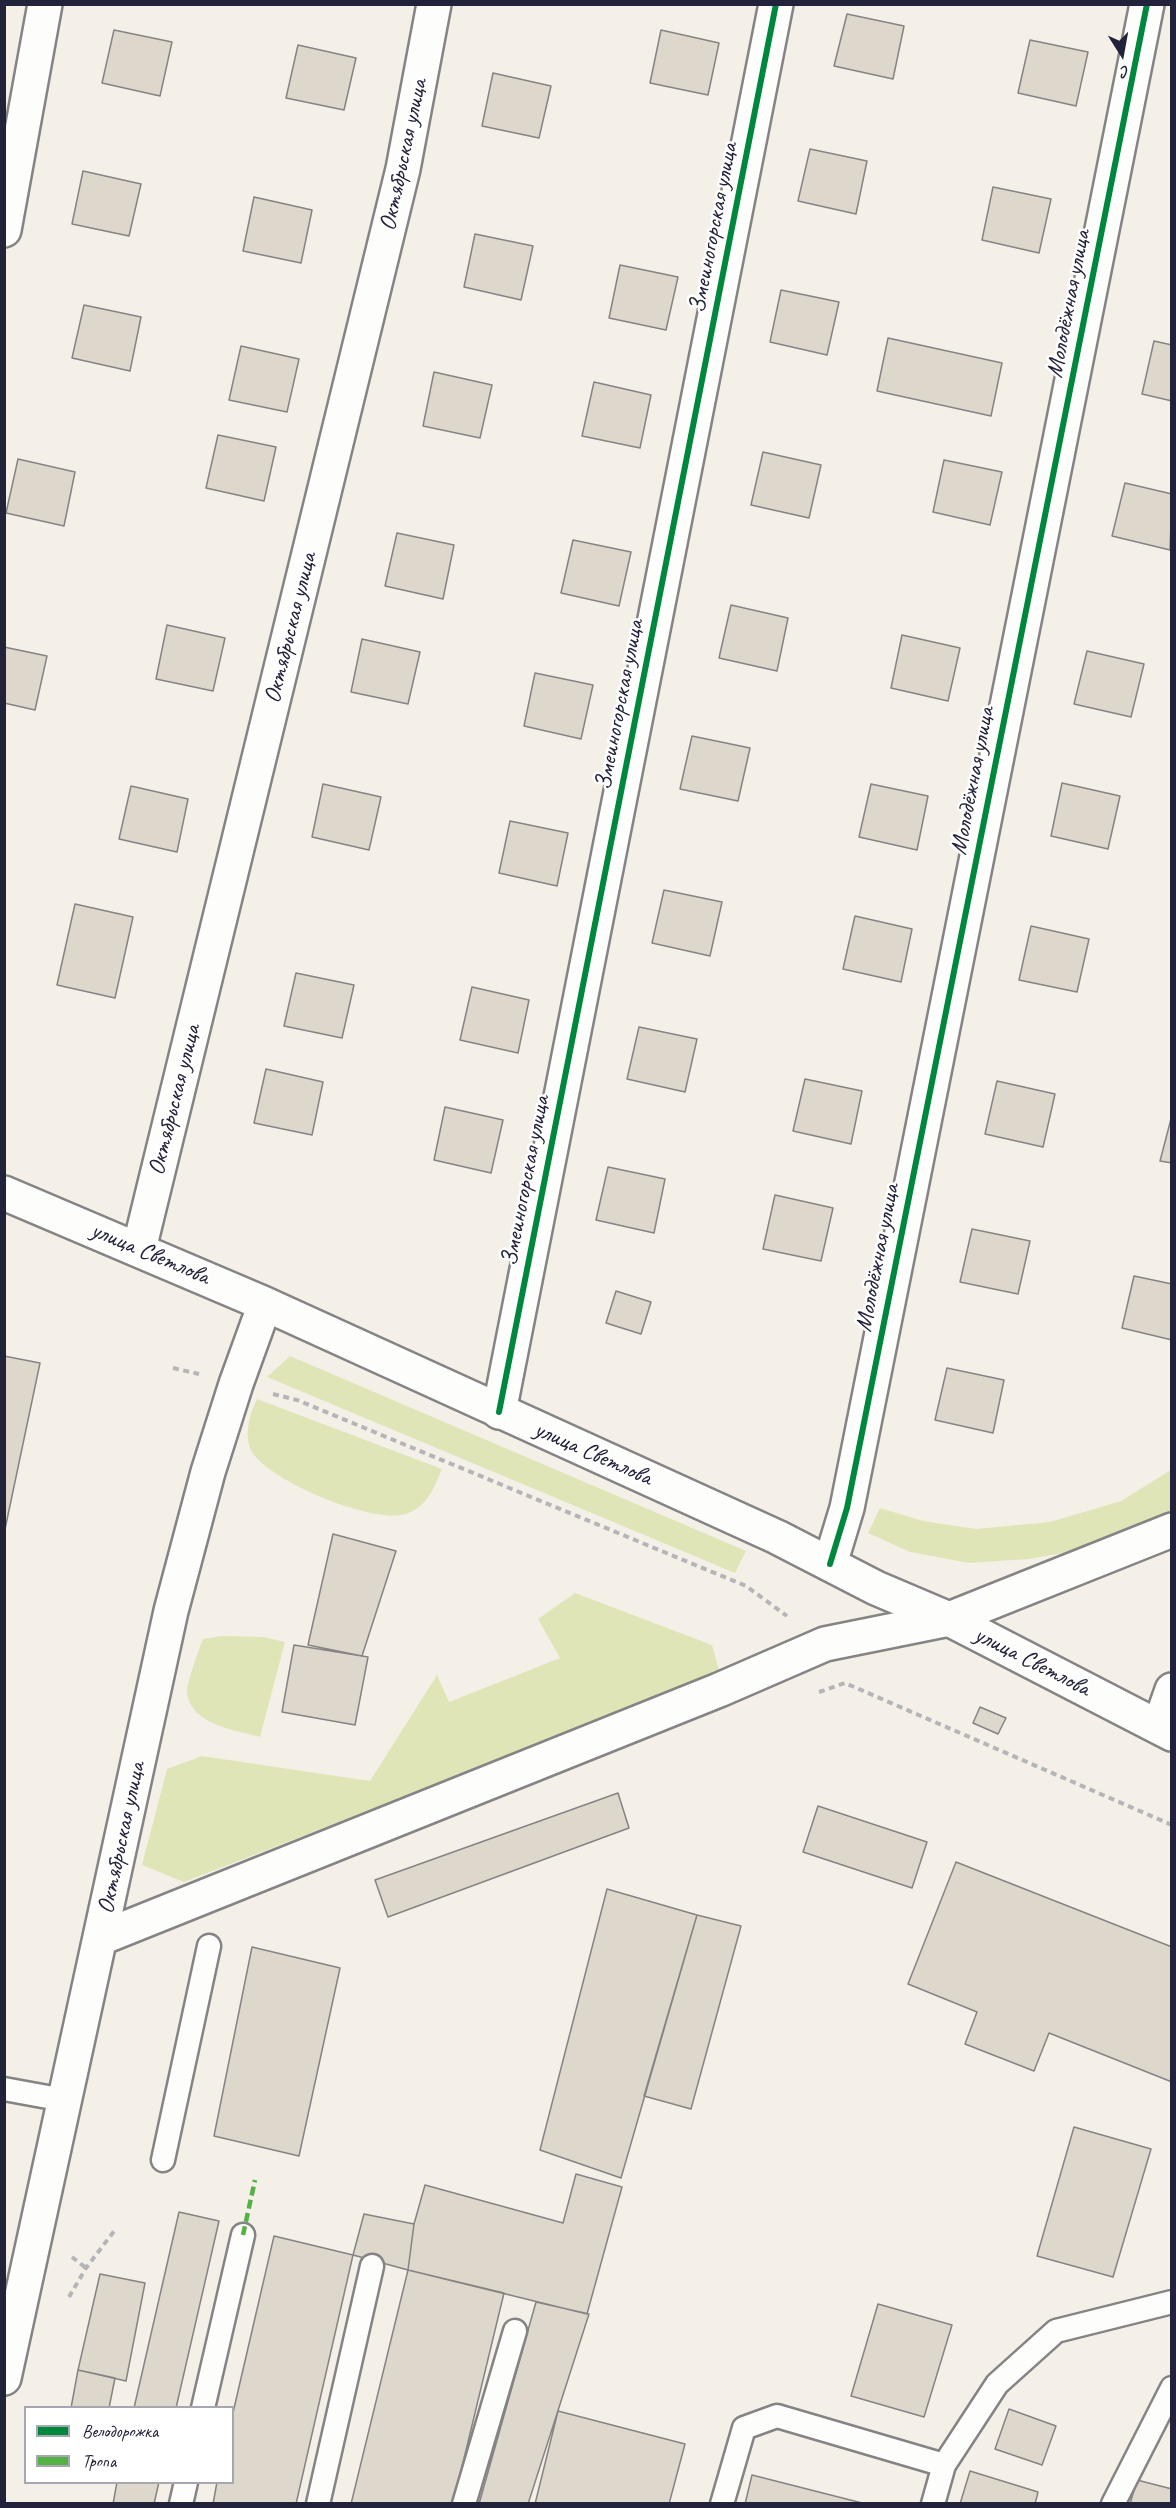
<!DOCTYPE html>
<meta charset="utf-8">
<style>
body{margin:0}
#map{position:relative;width:1176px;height:2508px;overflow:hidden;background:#f4f0e8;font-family:Caveat,sans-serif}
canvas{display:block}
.frame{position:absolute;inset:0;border:6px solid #22223b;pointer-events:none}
.legend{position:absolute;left:24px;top:2406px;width:210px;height:78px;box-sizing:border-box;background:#fff;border:2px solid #a7a7b1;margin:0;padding:8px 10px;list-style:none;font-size:18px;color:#22223b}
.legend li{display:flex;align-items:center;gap:12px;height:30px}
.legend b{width:30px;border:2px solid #a7a7b1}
.north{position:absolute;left:1092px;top:24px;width:60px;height:60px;-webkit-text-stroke:4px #fff;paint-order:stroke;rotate:169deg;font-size:16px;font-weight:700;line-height:24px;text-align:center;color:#22223b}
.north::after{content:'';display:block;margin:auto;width:21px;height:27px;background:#22223b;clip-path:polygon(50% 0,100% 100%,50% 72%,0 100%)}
</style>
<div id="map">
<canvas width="1176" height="2508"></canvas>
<div class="frame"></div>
<ul class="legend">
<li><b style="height:8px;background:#00873e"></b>Велодорожка</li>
<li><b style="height:8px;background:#55b146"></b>Тропа</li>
</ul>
<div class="north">С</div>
</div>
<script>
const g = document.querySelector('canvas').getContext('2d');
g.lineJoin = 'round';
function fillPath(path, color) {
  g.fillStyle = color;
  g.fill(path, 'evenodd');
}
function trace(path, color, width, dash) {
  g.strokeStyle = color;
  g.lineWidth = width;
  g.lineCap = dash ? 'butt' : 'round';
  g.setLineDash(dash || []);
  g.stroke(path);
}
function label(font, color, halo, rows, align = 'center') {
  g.font = font + ' Caveat,sans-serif';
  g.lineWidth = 5;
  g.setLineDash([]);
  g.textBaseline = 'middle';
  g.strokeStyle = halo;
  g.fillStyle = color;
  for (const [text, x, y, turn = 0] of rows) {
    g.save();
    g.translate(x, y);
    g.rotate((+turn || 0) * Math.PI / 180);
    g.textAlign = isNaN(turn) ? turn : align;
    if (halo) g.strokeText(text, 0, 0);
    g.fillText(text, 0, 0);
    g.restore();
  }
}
fillPath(new Path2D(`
 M290 1356 746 1551 735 1573 267 1377Z
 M257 1399 442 1469C434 1488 427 1507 406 1514 372 1524 271 1482 252 1452 243 1436 250 1413 257 1399Z
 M1171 1470V1512L1085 1549 1029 1559 969 1563 910 1552 868 1533 880 1508 923 1521 976 1529 1050 1522 1121 1501Z
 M575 1593 712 1645 720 1674 184 1882 142 1865 167 1769 202 1756 370 1781 437 1675 449 1702 560 1658 538 1619Z
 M222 1636 264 1637 285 1642 260 1737C236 1730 191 1725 187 1693 186 1685 199 1649 203 1639Z`), '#e0e5b8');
const building = new Path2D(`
 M847 14 904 26 893 79 834 66Z
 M114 30 172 42 160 96 102 83Z
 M661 30 719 43 708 95 650 83Z
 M1030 40 1088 52 1076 106 1018 93Z
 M298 45 356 58 344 110 286 98Z
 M493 73 551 86 539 138 482 126Z
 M810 149 867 161 856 214 798 201Z
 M83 171 141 184 129 236 72 224Z
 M993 187 1051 199 1039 253 982 240Z
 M254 197 312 210 301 263 243 251Z
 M475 234 533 246 521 300 464 287Z
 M620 265 678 277 666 330 609 318Z
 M781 290 839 302 827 355 770 342Z
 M84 305 141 317 130 371 72 358Z
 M888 338 1002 363 991 416 877 391Z
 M1154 341 1172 345V401L1142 394Z
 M241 346 299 359 287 412 229 400Z
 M434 372 492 385 480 438 423 426Z
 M594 382 651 395 640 448 582 436Z
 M218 435 276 447 264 501 206 488Z
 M763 452 821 465 809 518 751 505Z
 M18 459 75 472 64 526 6 513Z
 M944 460 1002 472 990 525 933 512Z
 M1125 483 1172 494 1170 550 1112 536Z
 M397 533 454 545 443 599 385 586Z
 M573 540 631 552 619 606 561 593Z
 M731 605 788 618 777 671 719 658Z
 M167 625 225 638 213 691 156 679Z
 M902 635 960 648 948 701 891 688Z
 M362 639 420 652 408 704 351 692Z
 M4 647 47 656 35 710 4 703Z
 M1087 651 1144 664 1131 717 1074 704Z
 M535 673 593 685 581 739 524 726Z
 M692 736 750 748 738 801 680 789Z
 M1062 783 1120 796 1108 849 1051 836Z
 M323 784 381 797 369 850 312 837Z
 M871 784 928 796 917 850 859 837Z
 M131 786 188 799 177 852 119 839Z
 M510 821 568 833 557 886 499 873Z
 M664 890 722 902 710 956 652 943Z
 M75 904 133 917 115 998 57 985Z
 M855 916 912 929 901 982 843 969Z
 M1031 926 1089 939 1077 992 1019 980Z
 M296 973 354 985 342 1038 284 1026Z
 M472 987 529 1000 518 1053 460 1040Z
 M639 1027 697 1039 685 1092 627 1079Z
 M266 1069 323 1082 312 1135 254 1123Z
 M805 1079 862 1091 851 1144 793 1131Z
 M997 1081 1055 1094 1043 1147 985 1134Z
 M445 1107 503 1120 491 1173 434 1160Z
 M1172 1115V1163L1160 1161Z
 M608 1167 665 1179 654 1233 596 1220Z
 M775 1195 833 1208 821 1261 763 1249Z
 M972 1229 1030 1241 1018 1294 960 1282Z
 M1134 1276 1172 1284V1340L1122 1328Z
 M616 1291 651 1302 641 1334 606 1323Z
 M4 1356 40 1363 4 1534Z
 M947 1368 1004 1380 993 1433 935 1420Z
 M333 1534 396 1551 362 1656 308 1645Z
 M294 1645 368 1657 355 1725 282 1712Z
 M980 1707 1006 1718 998 1734 973 1723Z
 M618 1793 629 1828 388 1917 375 1880Z
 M818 1806 927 1842 912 1888 803 1852Z
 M956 1862 1172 1947V2082L1049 2033 1034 2071 965 2044 977 2012 908 1984Z
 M607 1889 697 1915 621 2178 540 2150Z
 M697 1915 741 1926 691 2109 644 2096Z
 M252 1947 340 1968 299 2156 214 2136Z
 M1074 2127 1151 2149 1113 2277 1037 2256Z
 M576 2174 622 2187 587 2314 408 2270 414 2224 425 2185 563 2223Z
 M179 2212 219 2221 176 2408H134Z
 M364 2214 414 2224 408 2270 353 2255Z
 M274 2236 353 2255 296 2504H213L217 2482H232V2417Z
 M408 2270 504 2293 453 2504H351Z
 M100 2274 145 2283 126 2381 78 2370Z
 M536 2302 589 2314 528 2504H479Z
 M878 2304 952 2325 924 2417 851 2396Z
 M78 2370 115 2378 109 2408H71Z
 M1009 2409 1056 2426 1042 2465 995 2449Z
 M558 2411 685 2444 669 2504H535Z
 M970 2471 1038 2492 1035 2504H960Z
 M752 2475 866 2504H745Z
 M1137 2480 1172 2489V2504H1130Z
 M117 2482H159L154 2504H113Z`);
fillPath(building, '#ded7cb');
trace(building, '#858384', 1.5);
const lane = new Path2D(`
 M4 2089 64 2100
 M163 2160 209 1946
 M203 2408 243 2235
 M181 2504 186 2482
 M318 2504 372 2266
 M464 2504 515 2331
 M722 2504 744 2428 777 2416 944 2465
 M933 2504 944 2465 997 2384 1056 2331 1172 2302
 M1113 2504 1172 2388`);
const street = new Path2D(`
 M4 230 45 4
 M139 1249 403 169 434 4
 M499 1412 776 4
 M830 1564 847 1508 1147 4
 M101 1938 719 1690 825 1644 949 1619`);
const secondary = new Path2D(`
 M4 1193 265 1304 777 1537 876 1588 949 1619 1172 1734
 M949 1619 1172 1530
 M1159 1727 1172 1690
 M4 2378 171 1611 208 1472 236 1384 265 1304`);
trace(lane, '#858384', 27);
trace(street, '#858384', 38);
trace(secondary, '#858384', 38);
trace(new Path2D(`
 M173 1368 199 1374
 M273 1394 297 1400 746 1586 787 1616
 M819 1692 845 1683 1172 1825
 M72 2257 86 2268
 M69 2297 86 2268 115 2230`), '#b5b4b7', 4, [6, 4.5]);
trace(lane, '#fdfdfc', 22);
trace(street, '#fdfdfc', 33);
trace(secondary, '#fdfdfc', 33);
trace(new Path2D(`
 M243 2235 255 2180`), '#55b146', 4.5, [9, 4.5]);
trace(new Path2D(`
 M499 1412 776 4
 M830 1564 847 1508 1147 4`), '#00873e', 6);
label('24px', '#22223b', '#fff', [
 ["Октябрьская улица",404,155,-78],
 ["Змеиногорская улица",714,228,-79],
 ["Молодёжная улица",1069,304,-79],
 ["Октябрьская улица",291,628,-76],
 ["Змеиногорская улица",620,705,-79],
 ["Молодёжная улица",973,781,-79],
 ["Октябрьская улица",175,1100,-76],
 ["Змеиногорская улица",526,1181,-79],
 ["улица Светлова",150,1254,23],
 ["Молодёжная улица",878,1258,-79],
 ["улица Светлова",593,1454,24],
 ["улица Светлова",1032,1662,27],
 ["Октябрьская улица",122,1838,-78]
]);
</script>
